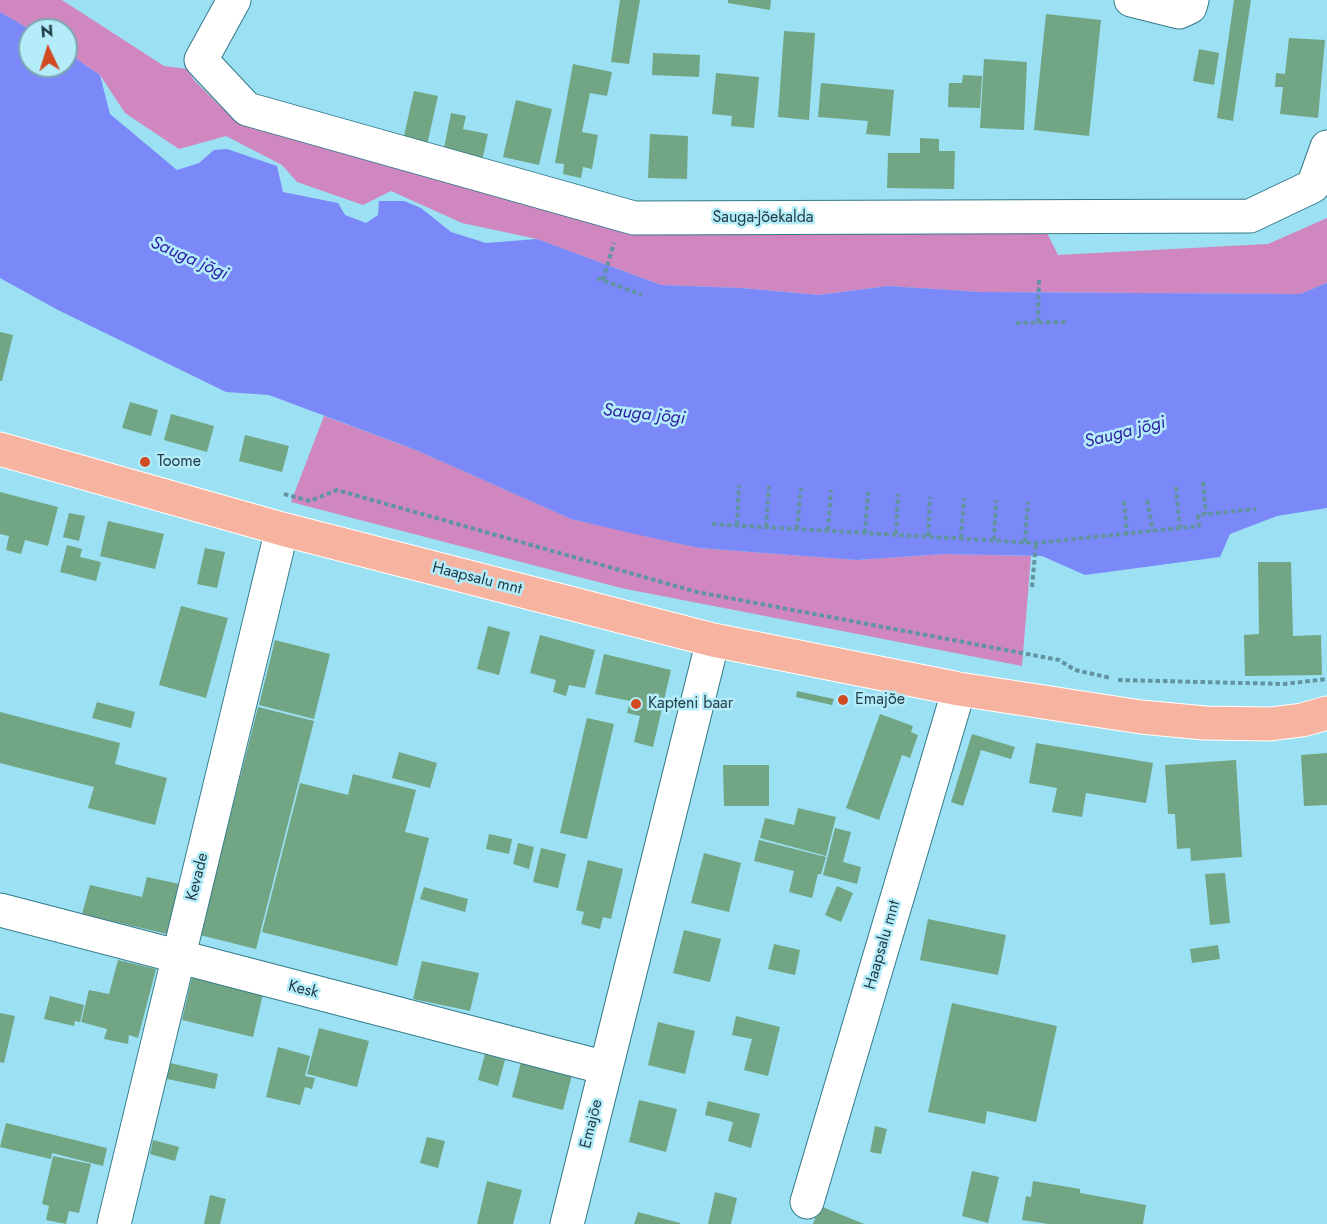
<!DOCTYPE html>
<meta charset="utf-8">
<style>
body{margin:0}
#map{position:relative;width:1327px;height:1224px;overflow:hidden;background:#9ce1f3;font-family:Jost,sans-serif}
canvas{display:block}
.north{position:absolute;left:18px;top:18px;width:60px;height:60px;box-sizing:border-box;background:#b5ecfa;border:2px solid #7ba7b2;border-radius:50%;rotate:356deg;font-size:16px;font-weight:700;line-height:24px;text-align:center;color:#233f47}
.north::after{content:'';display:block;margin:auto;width:21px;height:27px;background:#d24a21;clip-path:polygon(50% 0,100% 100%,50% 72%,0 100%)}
</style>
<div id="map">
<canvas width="1327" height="1224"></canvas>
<div class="north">N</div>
</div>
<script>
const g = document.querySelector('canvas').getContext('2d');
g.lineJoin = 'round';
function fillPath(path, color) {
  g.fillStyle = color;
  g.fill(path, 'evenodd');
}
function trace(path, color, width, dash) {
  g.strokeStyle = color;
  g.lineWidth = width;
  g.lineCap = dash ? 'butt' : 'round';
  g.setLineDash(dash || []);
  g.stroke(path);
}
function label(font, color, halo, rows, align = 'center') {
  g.font = font + ' Jost,sans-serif';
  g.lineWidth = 5;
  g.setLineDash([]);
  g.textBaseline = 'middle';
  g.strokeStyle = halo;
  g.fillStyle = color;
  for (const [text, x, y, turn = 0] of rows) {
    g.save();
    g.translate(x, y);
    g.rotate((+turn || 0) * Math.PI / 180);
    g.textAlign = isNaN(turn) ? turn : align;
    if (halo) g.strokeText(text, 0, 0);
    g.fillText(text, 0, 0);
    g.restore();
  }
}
fillPath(new Path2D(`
 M0 0H62L164 66 187 69 194 80 219 105 262 127 612 226 1046 231 1058 255 1268 244 1327 218V283L1300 294 981 292 888 286 819 295 741 288 661 285 537 239 462 223 391 191 363 205 297 182 282 165 226 136 179 149 125 113 100 75 66 52V30H31L0 12Z
 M324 416 416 450 571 519 699 548 857 560 943 554 1031 556 1022 666 621 588 291 502Z`), '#d086be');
fillPath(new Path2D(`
 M0 12 31 30 30 66H66V52L100 75 110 114 177 170 199 163 214 150 227 149 277 166 283 192 338 203 345 215 366 223 378 215 379 201H404L421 208 451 232 486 243 537 239 661 285 741 288 819 295 888 286 981 292 1300 294 1327 283V508L1277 516 1230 534 1220 557 1085 575 1042 556 943 554 857 560 699 548 630 533 571 519 416 450 269 395 226 392 58 310 0 278Z`), '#7b88f7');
fillPath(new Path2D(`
 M620 0H640L629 64 611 62Z
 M728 0H771L770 10 728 3Z
 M1234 0H1251L1233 121 1217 118Z
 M1046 14 1101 20 1089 136 1034 130Z
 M784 31 815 33 809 120 778 117Z
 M1289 38 1325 40 1318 118 1280 114 1283 87H1275L1276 73 1285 74Z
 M1199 49 1219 53 1214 85 1193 81Z
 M653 53 700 55 699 77 652 75Z
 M984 59 1027 62 1024 130 980 128Z
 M573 64 612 72 607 96 590 93 582 132 598 135 592 169 583 167 581 178 563 174 564 164 555 163Z
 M716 73 759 77 754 128 731 126 732 116 712 114Z
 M963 75 982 76 980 108 948 107 949 83H962Z
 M821 83 894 90 890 136 866 134 868 121 818 117Z
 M414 91 438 96 427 145 403 140Z
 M516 100 552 109 539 165 503 157Z
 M451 113 466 116 463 129 488 134 482 161 443 153Z
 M650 134 688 136 687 179 648 178Z
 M920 138 939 139V151H955L954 189 887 188 888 153H920Z
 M0 332 13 335 2 381H0Z
 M130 402 158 410 151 436 122 428Z
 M171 414 214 426 207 452 164 440Z
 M245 435 289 446 282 472 239 461Z
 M0 492 58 507 48 546 25 540 21 554 6 550 9 536 0 534Z
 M69 513 85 516 79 541 63 537Z
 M108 521 164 534 155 569 100 556Z
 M67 545 82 549 80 557 101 562 96 581 60 572Z
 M205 548 225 552 217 588 197 584Z
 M1258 562H1291L1293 636 1321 635 1322 675 1245 676 1244 635 1259 634Z
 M181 606 228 618 206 698 159 685Z
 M488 626 510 632 499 675 477 669Z
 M540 635 595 650 585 688 569 685 566 696 553 692 556 680 530 673Z
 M275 640 330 654 314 719 259 705Z
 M604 654 671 670 653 747 634 742 640 716 627 713 630 701 595 694Z
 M797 691 834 699 832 705 796 697Z
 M97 702 135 712 131 728 92 718Z
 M258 707 314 721 256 949 200 935Z
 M0 712 120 743 115 764 167 778 155 825 88 808 94 787 0 763Z
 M880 714 913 726 911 732 918 735 910 758 902 755 879 820 846 808Z
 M587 718 614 724 587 839 560 833Z
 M972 734 1015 747 1011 759 981 750 963 806 951 802Z
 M1036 743 1153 763 1146 803 1086 793 1082 817 1052 812 1057 788 1029 783Z
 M399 752 437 763 430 788 392 778Z
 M1327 753V805L1304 806 1301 755Z
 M1236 760 1242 857 1191 861 1190 848 1177 849 1175 814H1168L1165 765Z
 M723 765H769V806H724Z
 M353 774 416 790 405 832 429 838 397 966 262 932 300 783 348 795Z
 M798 808 836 817 826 856 760 838 765 818 794 825Z
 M835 828 851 832 843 862 861 867 857 884 823 875Z
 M489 834 512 839 509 854 486 849Z
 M759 840 826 857 821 874H818L812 898 789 892 794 871 754 861Z
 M518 843 534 847 529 869 513 864Z
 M541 848 566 854 558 888 533 882Z
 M704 853 741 863 729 912 691 903Z
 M588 860 623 869 611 919 603 917 600 929 581 924 584 912 576 910Z
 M1225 873 1230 923 1210 925 1205 874Z
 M147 877 179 884 167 934 82 914 90 885 142 897Z
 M837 886 853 893 841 922 825 915Z
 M424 887 468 899 465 912 420 899Z
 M928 919 1006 935 998 975 920 960Z
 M684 930 721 939 710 982 673 973Z
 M774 944 800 950 795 975 768 969Z
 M1218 945 1220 959 1192 963 1190 949Z
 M118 960 156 969 138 1038 129 1035 128 1044 104 1039 107 1029 81 1022 89 990 109 994Z
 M422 961 479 973 470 1011 413 999Z
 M192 977 263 994 253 1037 182 1020Z
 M50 996 84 1005 80 1022 75 1021 74 1026 44 1019Z
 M952 1003 1057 1026 1036 1122 987 1111 985 1124 928 1112Z
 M0 1013 15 1016 4 1063 0 1062Z
 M736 1016 780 1027 768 1076 744 1070 752 1039 732 1035Z
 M658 1022 695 1031 685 1074 648 1065Z
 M319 1028 369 1041 357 1087 307 1074Z
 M278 1047 310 1056 305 1076 315 1078 312 1089 305 1087 300 1105 266 1097Z
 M485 1054 505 1060 498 1086 478 1080Z
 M521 1062 572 1075 563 1110 512 1097Z
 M170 1063 218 1074 215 1089 167 1079Z
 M639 1100 677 1109 666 1152 629 1142Z
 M708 1101 760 1114 751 1148 728 1141 733 1122 705 1115Z
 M6 1123 107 1148 103 1166 52 1153 51 1159 0 1147Z
 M875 1126 887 1129 881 1154 870 1152Z
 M427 1137 445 1141 438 1168 420 1163Z
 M153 1140 179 1147 175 1161 150 1154Z
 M53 1156 91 1164 79 1213 69 1211 66 1224 46 1220 49 1206 42 1204Z
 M972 1171 999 1177 988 1223 962 1216Z
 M487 1181 522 1190 513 1224H477Z
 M1033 1181 1080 1189V1193L1146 1205 1143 1224H1049L1022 1220 1026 1196 1031 1197Z
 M715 1192 737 1198 731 1224H708Z
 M210 1195 226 1199 220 1224H204Z
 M820 1206 864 1224H813Z
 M638 1212 680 1223V1224H634Z`), '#71a584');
const minor = new Path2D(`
 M234 0 201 60 247 109 634 218 1250 216 1313 186 1327 147
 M1131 0 1179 12 1190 7 1192 0
 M0 910 606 1068
 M807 1202 959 689
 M114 1224 282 529
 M567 1224 713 640`);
const major = new Path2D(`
 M0 449 282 529 713 640 959 689 1141 717 1205 723 1270 724 1302 720 1327 713`);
trace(minor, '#337989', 35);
trace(major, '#fff', 35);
trace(new Path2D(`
 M597 278 642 295
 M603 280 614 243
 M1038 322 1039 279
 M1016 323 1068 322
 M1203 482 1206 514
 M1176 487 1180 528
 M284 494 310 501 337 490 697 592 1059 660 1075 670 1111 678
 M1147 500 1153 531
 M1124 501 1127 533
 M712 524 1036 543 1199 526 1198 515 1256 509
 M737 525 739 485
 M766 527 769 486
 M797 529 801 488
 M828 530 831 490
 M865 533 868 492
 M896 534 898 494
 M928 536 930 497
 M961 538 964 498
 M994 540 996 500
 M1025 542 1028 502
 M1032 587 1036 543
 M1118 680 1284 684 1327 679`), '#6293a0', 4, [4.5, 3]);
trace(minor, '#fff', 33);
trace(major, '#f6b3a0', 33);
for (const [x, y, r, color] of [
 [145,462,6,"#d24a21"],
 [843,700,6,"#d24a21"],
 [636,704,6,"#d24a21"]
]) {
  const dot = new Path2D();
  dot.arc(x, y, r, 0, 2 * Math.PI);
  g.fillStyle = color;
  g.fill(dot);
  trace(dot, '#b5ecfa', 2);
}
label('16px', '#233f47', '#b5ecfa', [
 ["Sauga-Jõekalda",763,218],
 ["Haapsalu mnt",477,579,14],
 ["Kevade",198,877,-76],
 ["Haapsalu mnt",883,945,-74],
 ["Kesk",303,990,14],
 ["Emajõe",592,1124,-76]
]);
label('16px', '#233f47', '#b5ecfa', [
 ["Toome",157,462],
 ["Emajõe",855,700],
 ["Kapteni baar",648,704]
], 'left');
label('italic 18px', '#3023a4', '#b5ecfa', [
 ["Sauga jõgi",189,259,24],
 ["Sauga jõgi",644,415,6],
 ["Sauga jõgi",1125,433,-14]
]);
</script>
